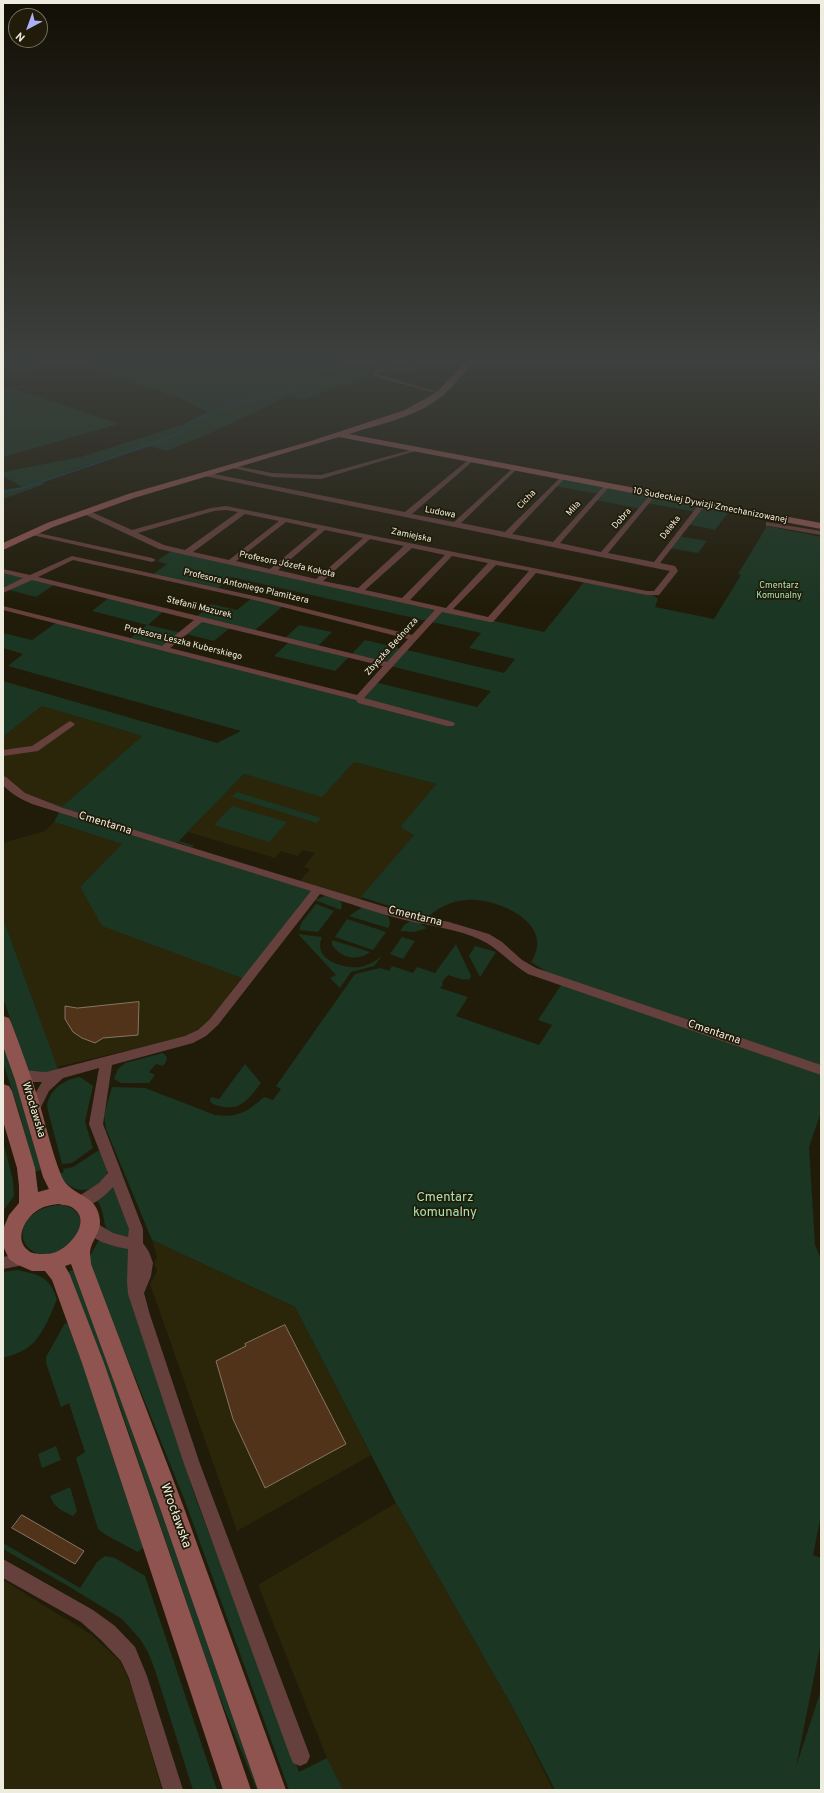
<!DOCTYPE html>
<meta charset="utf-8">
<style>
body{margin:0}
#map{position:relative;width:824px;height:1793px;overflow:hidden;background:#211c09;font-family:Overpass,sans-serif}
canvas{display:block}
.frame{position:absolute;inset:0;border:4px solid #eeecdf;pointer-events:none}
.north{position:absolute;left:8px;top:8px;width:40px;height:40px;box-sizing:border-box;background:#211c09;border:1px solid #736f5f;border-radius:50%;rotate:221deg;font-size:11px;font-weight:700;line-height:16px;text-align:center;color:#eeecdf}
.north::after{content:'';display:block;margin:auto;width:14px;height:18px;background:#adaffb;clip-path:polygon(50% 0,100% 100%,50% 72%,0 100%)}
</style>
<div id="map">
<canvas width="824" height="1793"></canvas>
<div class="frame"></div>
<div class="north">N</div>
</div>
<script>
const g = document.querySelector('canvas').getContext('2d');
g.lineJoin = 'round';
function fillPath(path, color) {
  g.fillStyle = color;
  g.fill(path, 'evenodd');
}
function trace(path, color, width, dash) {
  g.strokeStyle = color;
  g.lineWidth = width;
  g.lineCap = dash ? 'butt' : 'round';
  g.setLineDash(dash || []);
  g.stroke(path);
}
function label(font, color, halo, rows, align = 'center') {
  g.font = font + ' Overpass,sans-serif';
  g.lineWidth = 3.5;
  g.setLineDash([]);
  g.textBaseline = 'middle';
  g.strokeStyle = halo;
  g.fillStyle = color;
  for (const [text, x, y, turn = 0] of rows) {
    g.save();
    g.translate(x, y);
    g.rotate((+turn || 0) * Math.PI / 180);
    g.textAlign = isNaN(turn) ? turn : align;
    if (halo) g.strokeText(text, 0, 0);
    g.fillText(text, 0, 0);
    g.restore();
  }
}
fillPath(new Path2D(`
 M42 706 142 736 59 810 33 801 3 779V737Z
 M354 762 436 784 400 827 414 835 358 902 298 883 310 869 304 867 315 853 303 850 297 856 281 851 275 858 188 832 244 774 322 796Z
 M54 822 123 844 80 887 103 926 242 978 214 1015 196 1032 177 1039 57 1067 3 918V843L45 831Z
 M152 1240 295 1307 371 1455 237 1531 150 1284 157 1271 154 1262 157 1258Z
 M396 1503 513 1708 553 1790H343L327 1758 258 1585Z
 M3 1580 92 1635 120 1661 131 1685 162 1790H3Z`), '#2b250a');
fillPath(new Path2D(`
 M3 359H396L388 364 365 359 345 365 373 374 346 386 341 385 304 400 288 396 213 432 166 451 150 446 74 469 46 480 42 483 45 484 3 499V490L22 487 3 476V472L81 457 187 423 207 412 178 397 66 360 31 371 3 378Z
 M3 385 119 424 3 457Z
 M563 480 730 510 715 530 687 524 696 512 647 503 642 509 595 500 599 494 555 486Z
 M767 526 821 537V1112L809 1147 815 1245 821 1259V1515L813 1555 821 1558V1642L796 1767 821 1690V1790H555L513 1708 396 1503 295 1307 152 1240 106 1129 104 1115 112 1087 145 1088 215 1115C238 1118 247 1112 264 1097L273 1100 281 1089 276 1086 355 974 380 968 389 971 392 966 413 973 417 967 435 973 456 944 471 976 469 980 465 979 464 980 448 975 442 982 443 984 440 988 468 997 456 1016 539 1045 552 1025 538 1020 563 982 531 962C557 924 497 897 466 900 451 901 437 908 427 918L361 897 414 835 400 827 436 784 354 762 322 797 244 774 179 841 195 846 191 847 177 842 174 845 318 889 247 980 102 926 80 887 122 844 54 822 62 807 40 799 63 806 142 736 42 706 3 737V681L217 743 241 731 8 666 23 654 3 648V633L32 640 57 622 128 640 147 625 92 611 110 597 165 610 148 625 182 633 200 619 195 618 211 604 237 610 252 598 284 605 253 632 231 627 214 641 182 633 164 648 359 698 374 682 477 707 491 691 350 656 335 671 274 656 290 641 284 639 299 625 332 632 317 647 350 656 365 640 504 673 515 659 469 648 481 633 231 577 216 590 152 575 167 564 157 561 173 550 544 632 585 581 652 594 658 599 655 607 714 619 741 575 738 574Z
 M678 536 707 541 698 553 669 548Z
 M3 571 55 584 36 597 6 589 3 591Z
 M237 792 321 818 317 823 232 797Z
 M232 806 287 822 269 842 214 825Z
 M325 896 338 898 342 904 341 910 315 900Z
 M316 904 334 911 318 932 299 930 302 922Z
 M361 908C370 907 398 914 388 928L349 916Z
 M3 918 58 1069 37 1075 28 1070 3 998Z
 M347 919 386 932 373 950 335 937Z
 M411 921H416L427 928 414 932 400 931 405 924Z
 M298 934 322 937C312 959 342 969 360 967 368 965 375 962 382 956L374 966 351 972 340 988 330 978 336 975Z
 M402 937 415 941 403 959 390 954Z
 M332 940 370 952C357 962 341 958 332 945Z
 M475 946 496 952 480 977 469 956Z
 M3 1045 19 1092 41 1170 33 1172 20 1115 3 1062Z
 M163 1053 167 1057 166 1062 163 1066 156 1064 149 1072 155 1075 149 1083H121L114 1079 118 1069 125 1063Z
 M245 1064 261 1083C246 1103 238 1113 213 1104L210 1101 211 1097 219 1099Z
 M80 1077 93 1086 85 1122 93 1148 72 1163 62 1164 47 1107C48 1091 64 1079 80 1077Z
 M3 1142 13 1180 14 1196 3 1211Z
 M99 1150C102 1156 107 1164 107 1171 107 1177 104 1181 99 1184 83 1196 69 1189 58 1174L64 1172 63 1169 73 1167Z
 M113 1187 130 1228V1237C93 1235 112 1220 96 1199Z
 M63 1205C104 1215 65 1265 34 1252 29 1249 24 1244 23 1238 20 1217 44 1204 63 1205Z
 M99 1240 128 1248 130 1299 196 1499 299 1772 327 1758 343 1790H289L185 1501 91 1268 90 1256Z
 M17 1270C40 1275 49 1276 57 1299 52 1312 42 1336 31 1345 23 1352 12 1355 3 1358V1272Z
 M73 1270 119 1384 262 1790H257L214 1683 120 1407 65 1273Z
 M65 1323 68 1324 104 1421 144 1543 143 1548 138 1552 106 1535 98 1529 76 1458 85 1452 69 1403 61 1407 46 1363V1357Z
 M56 1446 61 1460 42 1468 38 1454Z
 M70 1487 77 1511 73 1516C63 1511 54 1508 50 1496Z
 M3 1543 80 1588 97 1562 105 1556 115 1558 145 1576 217 1790H193L155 1670 148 1652 140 1639 122 1619 68 1586 3 1549Z`), '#1b3622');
trace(new Path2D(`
 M345 364 361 359
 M3 492 23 488 153 444 180 433 190 422 200 417 256 399 288 392 317 374 339 366`), '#173f54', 1.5);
const building = new Path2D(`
 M139 1002 138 1035 103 1038 95 1043 82 1038 73 1032 65 1019V1006L77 1008Z
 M285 1325 346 1444 265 1488 233 1419 216 1361 246 1346 245 1344Z
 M22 1515 84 1551 75 1564 12 1528Z`);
fillPath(building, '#503318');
trace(building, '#887565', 1);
fillPath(new Path2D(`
 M393 359H399L388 366 408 369 426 359H431L411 372 384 369 377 374 442 393V395L372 376 373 371Z
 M414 449 419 450 321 479 272 477 228 467 231 465 272 473 321 475Z
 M468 460 473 461 412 514 454 522 514 467 517 469 516 470 461 523 505 532 562 476 564 477V479L512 534 553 542 605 485 607 484 610 486 609 487 560 543 601 552 651 494H655V496L608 553 654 562 700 503 706 504 660 563 675 566 678 571 659 595H647L536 573 493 622H490L442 612 364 698 453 722 455 724 453 726H447L358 703 356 700 3 610V606L162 646 194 620 32 580 3 593V588L23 578 3 573V569L30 575 72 556 259 597 412 635 435 610 159 549 84 514V510H87L132 530 211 508 226 506 647 591H654L670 571 204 476 201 474 204 472 405 512ZM226 510 238 512 185 550 164 545 138 533 214 511ZM245 514 279 521 229 560 193 552ZM286 522 318 529 270 569 236 561ZM325 530 363 538 316 579 278 570ZM370 539 404 546 358 588 323 581ZM412 548 445 555 402 598 365 590ZM452 556 488 563 446 608 410 600ZM73 560 259 601 408 639 387 662 38 577ZM496 565 529 571 488 617 453 609ZM202 622 383 666 357 695 170 648Z
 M766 522 821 531V535L769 526H766Z
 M29 531 152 558 156 560 152 562 32 535H29Z
 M70 721 75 724 73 726 38 751 3 756V750L32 746Z
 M3 776 6 777 25 793 63 808 405 913 449 922 489 934 502 942 522 960 536 968 821 1065V1075L528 974C511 964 498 948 481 940 458 929 430 926 405 920 376 913 348 903 320 894L218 1025 206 1036 193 1043 112 1065 103 1124 143 1229V1243L149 1252 153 1263 151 1276 144 1293 150 1315 200 1464 310 1756 307 1763 300 1766 293 1763 290 1756 184 1464 128 1294 127 1282 128 1249C113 1246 91 1242 84 1226L86 1222 91 1220 113 1233 128 1237 129 1229 113 1187C105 1196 88 1211 76 1206L74 1202 76 1198 99 1183 108 1173 89 1124 99 1068 63 1078 49 1091 38 1113 33 1114 28 1113 26 1109 42 1082H32L17 1077 16 1074 17 1071C23 1069 38 1072 46 1072L185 1036 198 1030 210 1019 311 891 32 804C21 799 11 794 3 785Z
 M24 1253 29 1254 31 1259 29 1264 3 1269V1257Z
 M3 1559 93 1610 115 1626 135 1647 147 1676 183 1790H163L129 1678 121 1661 101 1640 81 1622 3 1578Z`), '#66403d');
fillPath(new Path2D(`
 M467 359H475C466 371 454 386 442 396 417 417 380 424 349 434L821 523V529L339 437 134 498 53 527 3 550V543L47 523 128 494 311 441 405 410 437 392Z
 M3 1016 9 1018 11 1022C21 1049 31 1075 39 1102 46 1126 52 1152 61 1175 70 1198 98 1192 100 1221 101 1232 91 1241 90 1252 90 1256 91 1260 91 1264L184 1508 286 1790H258L160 1508 71 1264 65 1266 70 1275 104 1363 251 1790H223L82 1363 52 1280 45 1271H32L16 1264 9 1259 3 1246V1229L9 1215 19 1203V1186L17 1168 3 1121V1084L9 1086 12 1091 35 1168 38 1192 49 1189 43 1177 15 1080 3 1046ZM58 1204C63 1205 69 1205 73 1208 91 1220 73 1244 58 1251 52 1254 47 1254 40 1254 36 1253 32 1254 29 1251 13 1240 25 1218 38 1210 44 1206 51 1205 58 1204Z`), '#8f544f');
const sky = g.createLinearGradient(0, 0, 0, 610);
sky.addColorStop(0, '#120f05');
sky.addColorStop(0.59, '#3d403e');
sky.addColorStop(1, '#3d403e00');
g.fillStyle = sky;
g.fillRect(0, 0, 824, 610);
label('9px', '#eeecdf', '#211c09', [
 ["Cicha",527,500,-46],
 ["10 Sudeckiej Dywizji Zmechanizowanej",710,506,11],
 ["Miła",574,509,-48],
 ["Ludowa",440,513,11],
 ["Dobra",622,519,-49],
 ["Daleka",671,528,-52],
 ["Zamiejska",411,536,12],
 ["Profesora Józefa Kokota",287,565,12],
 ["Profesora Antoniego Plamitzera",246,587,13],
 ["Stefanii Mazurek",199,608,14],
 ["Profesora Leszka Kuberskiego",183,643,14],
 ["Zbyszka Bednorza",392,647,-48]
]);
label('9px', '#a7e2b3', '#211c09', [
 ["Cmentarz",779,586],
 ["Komunalny",779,596]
]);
label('11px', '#eeecdf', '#211c09', [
 ["Cmentarna",105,824,17],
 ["Cmentarna",415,917,14],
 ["Cmentarna",714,1033,19],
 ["Wrocławska",33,1110,73]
]);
label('13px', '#a7e2b3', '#211c09', [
 ["Cmentarz",445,1198],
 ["komunalny",445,1213]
]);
label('13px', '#eeecdf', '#211c09', [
 ["Wrocławska",175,1516,70]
]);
</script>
